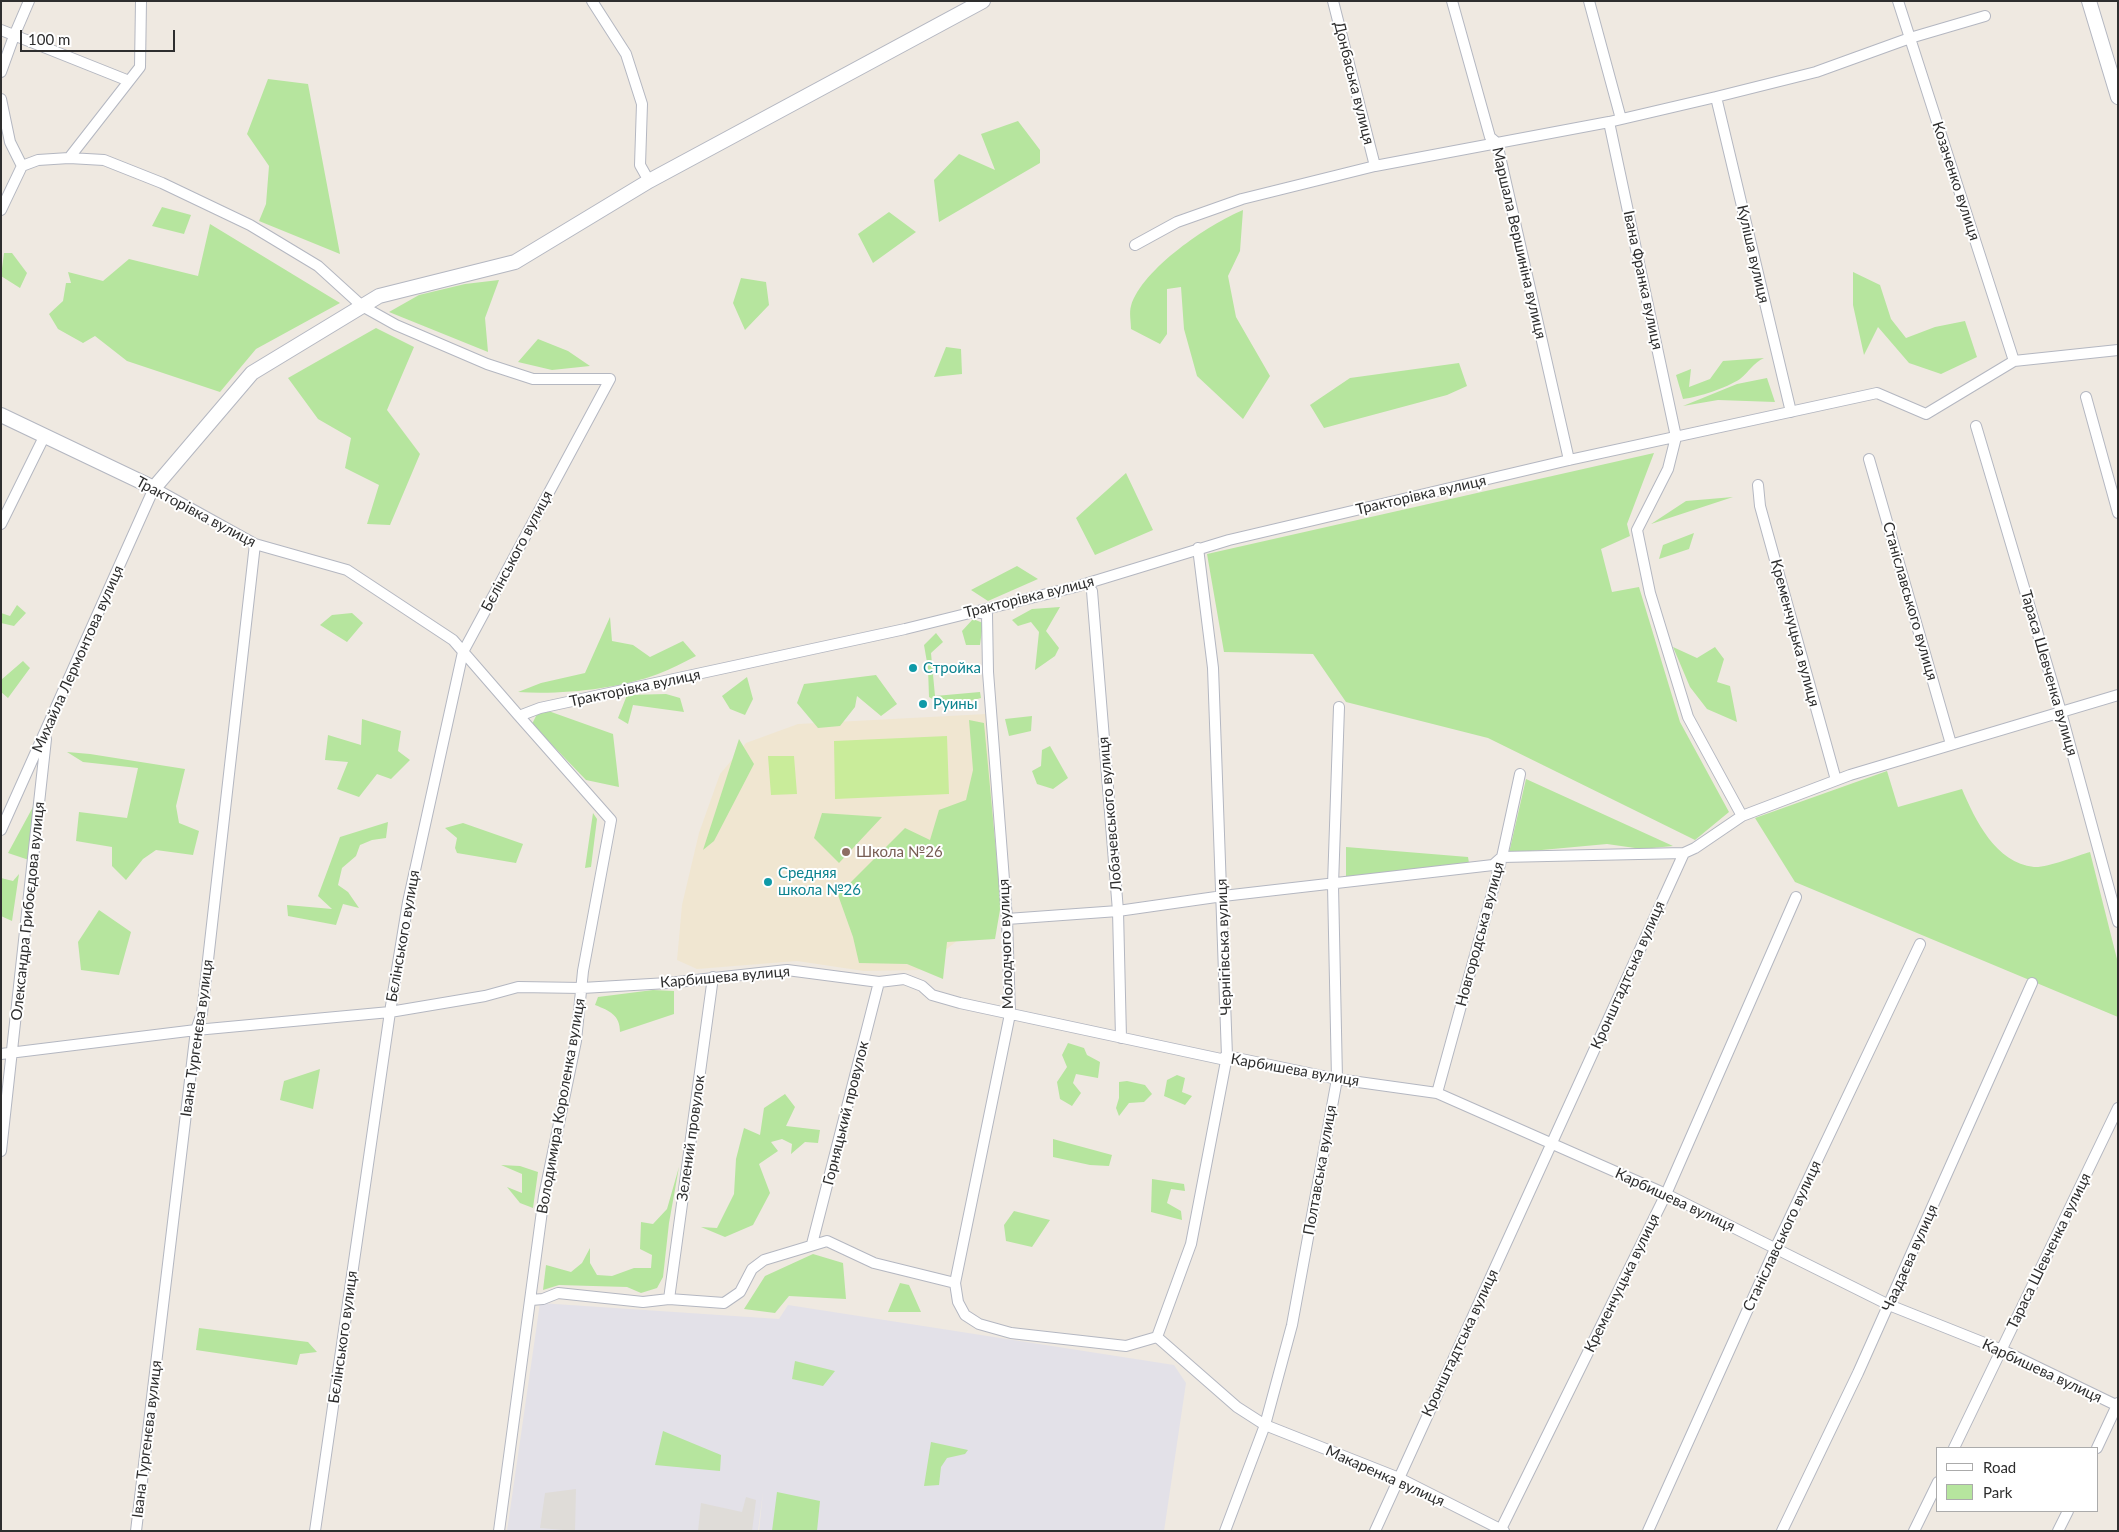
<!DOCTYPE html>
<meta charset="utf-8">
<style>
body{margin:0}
#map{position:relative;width:2119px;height:1532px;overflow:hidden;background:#efe9e1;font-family:Lato,sans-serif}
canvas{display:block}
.frame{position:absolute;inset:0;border:2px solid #2e2e2e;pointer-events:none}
.legend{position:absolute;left:1936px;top:1447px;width:162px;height:65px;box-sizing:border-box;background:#fff;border:1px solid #ababab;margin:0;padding:6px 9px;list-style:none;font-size:15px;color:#2e2e2e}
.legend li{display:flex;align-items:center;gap:10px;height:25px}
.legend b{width:25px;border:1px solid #ababab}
.scale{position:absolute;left:20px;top:30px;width:155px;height:22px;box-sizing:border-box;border:2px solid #2e2e2e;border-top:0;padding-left:6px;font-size:15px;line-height:18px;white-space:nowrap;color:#2e2e2e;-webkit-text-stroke:4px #fff;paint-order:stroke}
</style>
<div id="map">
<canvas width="2119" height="1532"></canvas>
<div class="frame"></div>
<ul class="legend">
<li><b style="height:6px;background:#fff"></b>Road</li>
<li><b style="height:14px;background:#b6e59e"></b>Park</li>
</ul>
<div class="scale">100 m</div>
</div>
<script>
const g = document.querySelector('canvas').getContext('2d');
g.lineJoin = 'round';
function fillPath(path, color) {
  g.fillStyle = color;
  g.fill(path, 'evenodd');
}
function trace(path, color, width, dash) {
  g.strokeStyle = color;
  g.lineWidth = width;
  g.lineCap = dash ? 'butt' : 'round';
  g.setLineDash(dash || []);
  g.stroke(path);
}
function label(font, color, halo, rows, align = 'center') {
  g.font = font + ' Lato,sans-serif';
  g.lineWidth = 4;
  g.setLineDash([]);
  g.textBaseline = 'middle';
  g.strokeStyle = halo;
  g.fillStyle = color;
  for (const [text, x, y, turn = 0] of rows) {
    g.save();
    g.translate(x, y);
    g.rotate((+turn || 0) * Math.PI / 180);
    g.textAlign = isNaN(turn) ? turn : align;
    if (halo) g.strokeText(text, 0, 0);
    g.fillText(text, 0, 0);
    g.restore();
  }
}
fillPath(new Path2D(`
 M540 1303 779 1319 788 1305 1174 1365 1186 1383 1164 1531H759L763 1492 758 1531H507Z`), '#e3e1e8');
fillPath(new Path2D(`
 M986 714 1003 906 919 970 864 971 797 961 697 969 677 960 682 905 699 833 720 774 746 743 798 724Z`), '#f0e6d1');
fillPath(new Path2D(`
 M268 79 308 84 340 254 259 221 266 204 269 166 247 134Z
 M1018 121 1040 150V163L939 222 934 180 959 154 995 170 981 134Z
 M162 207 191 215 184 234 152 226Z
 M1243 210 1240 251 1228 276 1236 317 1270 376 1243 419 1197 376 1184 329 1181 287 1167 289V334L1160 344 1131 329C1131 322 1129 312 1131 306 1142 269 1209 224 1243 210Z
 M889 212 916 232 873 263 858 234Z
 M210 224 340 303 256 349 220 392 127 361 95 336 83 343 58 329 49 314 63 301 66 283H71L68 272 103 281 129 259 198 276Z
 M4 253H12L27 273 20 288 1 276Z
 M1853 272 1880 285 1891 319 1906 338 1935 327 1965 321 1977 357 1941 374 1909 363 1878 327 1864 355 1853 305Z
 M741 278 766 282 769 305 745 330 733 303Z
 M499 280 485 318 488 352 389 312 419 295 465 284Z
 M376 328 414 347 387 410 420 454 390 525 367 524 379 485 345 468 351 438 318 419 288 378Z
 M538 339 568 351 590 366 552 370 518 362Z
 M946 347 961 349 962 374 934 377Z
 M1764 358C1753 363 1749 372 1740 379 1726 388 1699 397 1683 399L1676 375 1691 369 1689 387 1710 379 1723 361Z
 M1459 363 1467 386 1447 395 1324 428 1310 405 1350 378Z
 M1767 378 1775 402 1718 400 1683 406 1737 384Z
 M1654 453 1627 524 1630 536 1601 549 1612 592 1639 587 1680 722 1729 812 1695 840 1488 738 1346 702 1313 654 1224 652 1207 554Z
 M1126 473 1153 530 1095 555 1076 518Z
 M1733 497 1651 524 1686 501Z
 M1694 533 1689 549 1659 559 1663 545Z
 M1017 566 1038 579 988 601 971 590Z
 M17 605 26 613 14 626 1 623V613L10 616Z
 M1060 607 1046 631 1059 648 1055 656 1035 670 1039 632 1031 622 1018 626 1012 620 1032 609Z
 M352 613 363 623 347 642 320 625 332 615Z
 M610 617 612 641 633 645 650 657 683 641 696 656C684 662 671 669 658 674 618 689 561 695 518 692L541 683 585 673Z
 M973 619 983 623 980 645H966L962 631Z
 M936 633 943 642 931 653 935 696 980 692 981 698 946 707 929 697 928 668 924 645Z
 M1673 647 1697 658 1715 647 1724 659 1717 682 1730 686 1737 722 1707 709 1690 687Z
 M23 661 30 668 8 698 1 692V680Z
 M876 675 897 704 881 716 857 696 855 707 840 726 818 728 797 703 804 684Z
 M747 677 753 699 745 715 730 709 722 696Z
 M666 694 680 698 684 712 633 705 628 724 618 718 627 695Z
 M540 708 613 734 619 787 586 780 532 724Z
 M1032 716 1031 731 1009 736 1005 719Z
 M362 719 401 731 398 751 410 760 391 779 377 774 359 797 337 789 348 762 325 760 328 735 361 745Z
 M969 720 984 723 1001 904 995 939 947 942 943 979 907 964 859 963 853 937 838 895 905 828 930 840 939 810 966 800 973 770Z
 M739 739 754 764 714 841 703 850Z
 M1050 746 1068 778 1053 789 1037 784 1032 771 1041 766 1042 750Z
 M67 752 90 754 185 769 176 806 179 823 199 831 193 855 156 850 143 859 126 880 112 866V847L76 841 79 812 127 818 138 768 83 762Z
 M1887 771 1898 807 1962 789C1975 820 1996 863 2034 867 2047 868 2076 856 2090 852L2118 963V1017L1795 882 1755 818Z
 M1526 779 1673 846 1642 849 1607 844 1509 853Z
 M34 805 29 860 8 853Z
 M593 813 597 819 591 867 585 868Z
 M822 813 882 817 839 863 814 838Z
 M388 822 386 838 372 840 360 845 356 856 342 868 338 885 348 892 359 908 343 904 336 925 288 916 287 905 332 909 318 896 340 837Z
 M463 823 523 844 516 863 457 853 455 848 457 838 445 828Z
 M1346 847 1468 857 1469 863 1346 877Z
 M19 874 12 921 1 916V878L13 881Z
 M99 910 131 932 119 975 81 970 78 942Z
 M653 990 674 991V1014L620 1032C620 1015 610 1011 595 1005L598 997Z
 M1068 1043 1084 1048 1087 1055 1100 1062 1098 1078 1076 1074 1073 1083 1081 1093 1072 1106 1060 1099 1057 1082 1067 1067 1062 1055Z
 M320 1069 313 1109 280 1100 284 1081Z
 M1177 1075 1185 1078 1182 1092 1192 1096 1185 1105 1164 1096 1167 1080Z
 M1127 1081 1145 1085 1152 1094 1144 1102 1129 1103 1119 1116 1116 1108 1119 1098V1082Z
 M785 1094 795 1107 786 1126 820 1130 818 1143 805 1142 791 1154 792 1144 782 1139 771 1142 778 1151 759 1164 770 1193 753 1225 725 1237 701 1227 717 1228 734 1194 736 1159 744 1128 760 1135 764 1108Z
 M1053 1139 1112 1155 1109 1166 1090 1165 1053 1157Z
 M501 1165 520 1166 538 1172 533 1208 520 1203 507 1187 522 1193V1174Z
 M679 1167 669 1223 663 1277 657 1288 641 1293 627 1287 559 1285 543 1290 546 1265 571 1272 582 1263 590 1248V1263L597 1275 612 1276 634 1268H651L652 1255 640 1249 641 1222 653 1224 667 1209Z
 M1152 1179 1184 1184 1185 1191 1171 1189 1167 1203 1181 1211 1182 1220 1151 1212Z
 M1014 1211 1050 1220 1032 1247 1006 1241 1004 1225Z
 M813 1254 843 1263 846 1299 789 1296 775 1313 744 1309 765 1276Z
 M900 1283 909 1285 921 1312H888Z
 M199 1328 308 1342 317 1352 300 1354 297 1365 196 1350Z
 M795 1361 835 1371 823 1386 792 1379Z
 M663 1431 721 1455 720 1471 655 1465Z
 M931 1442 968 1450 965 1454 947 1458 941 1467 939 1485 924 1486Z
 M777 1492 820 1501 817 1531H772Z`), '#b6e59e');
fillPath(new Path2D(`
 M947 736 949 794 835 799 834 741Z
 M768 756H794L797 794 771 795Z`), '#c9ec9a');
fillPath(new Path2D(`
 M576 1489 575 1531 540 1528 545 1493Z
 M746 1497 756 1500 752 1531H698L701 1503 742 1512Z`), '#dfdcd8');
const minor = new Path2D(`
 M592 1 626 54 642 104 640 165 649 181
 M1333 1 1375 166
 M1452 1 1490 137 1497 143 1569 460
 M1589 1 1621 119
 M1898 1 2014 361
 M1 30 129 81
 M1 72 14 36 29 1
 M1716 97 1791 412
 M1 99 10 142 22 166
 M69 158 140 67 141 1
 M1 210 22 166 38 160 69 158 104 160 162 183 250 225 318 266 362 306 396 325 487 364 533 379H610L463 652 408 902 390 1012 315 1531
 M1135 245 1177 222 1242 199 1375 166 1609 122 1716 97 1816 72 1910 38 1985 16
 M2086 397 2118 513
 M1976 426 2061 712 2118 922
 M1869 459 1951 744
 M1758 485 1760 506 1836 780
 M1 524 44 437
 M1092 591 1118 911 1121 1038
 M1742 816 1850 775 2118 695
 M1 830 154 488 255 544 347 570 453 640 519 716 540 708 905 629 1075 587 1229 540 1569 460 1877 393 1926 414 2014 361 2118 350
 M1007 919 1118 911 1223 896 1493 865 1502 857 1684 853
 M1 1054 196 1030 390 1012 485 996 518 987 582 988 668 983 787 970 879 982 904 979 922 986 932 995 960 1003 1221 1059 1227 1056 1337 1079 1437 1093 1666 1194 1889 1305 2002 1350 2118 1406
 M1437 1093 1502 857 1520 774
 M1 1151 46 739
 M812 1244 879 982
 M955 1283 1010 1014 1007 919 988 672 987 614 975 612
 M669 1299 713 977
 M531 1300 543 1299 558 1293 643 1302 669 1299 724 1303 740 1292 752 1269 764 1260 827 1241 874 1263 955 1283 958 1302 965 1315 979 1324 1011 1333 1126 1346 1157 1337
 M1157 1337 1191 1244 1227 1056 1213 668 1198 548
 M1157 1337 1237 1407 1265 1425 1399 1478 1504 1531
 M1954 1448 2118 1108
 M2097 1448 2118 1403
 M1501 1529 1666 1194 1796 897
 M136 1531 196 1030 202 1013 255 544
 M499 1531 544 1196 576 1041 583 971 611 820 519 716
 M1225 1531 1265 1425 1292 1325 1337 1079 1333 885 1339 707
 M1375 1531 1684 853 1695 848 1742 816 1688 717 1650 593 1637 530 1668 469 1676 437 1609 122
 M1648 1531 1775 1249 1920 944
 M1782 1531 1858 1373 2032 983
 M1914 1531 1938 1482
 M2058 1531 2068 1511`);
const secondary = new Path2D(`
 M2089 1 2118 97
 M1 415 154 488 252 373 379 296 515 262 649 181 983 1`);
trace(minor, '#b4b7c1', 12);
trace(secondary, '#b4b7c1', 16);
trace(minor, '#fff', 10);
trace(secondary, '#fff', 14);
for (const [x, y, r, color] of [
 [913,668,5,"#0f9aa8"],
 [923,704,5,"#0f9aa8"],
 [846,852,5,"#8d6e63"],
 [768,882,5,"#0f9aa8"]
]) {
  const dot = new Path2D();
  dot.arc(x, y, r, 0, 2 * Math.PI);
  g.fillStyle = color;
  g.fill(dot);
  trace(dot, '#fff', 2);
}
label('15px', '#2e2e2e', '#fff', [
 ["Донбаська вулиця",1354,83,76],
 ["Козаченко вулиця",1956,181,72],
 ["Маршала Вершиніна вулиця",1519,243,77],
 ["Куліша вулиця",1753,254,77],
 ["Івана Франка вулиця",1643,280,78],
 ["Тракторівка вулиця",1421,495,-13],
 ["Тракторівка вулиця",196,512,28],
 ["Бєлінського вулиця",517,551,-62],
 ["Тракторівка вулиця",1029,597,-14],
 ["Станіславського вулиця",1910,601,74],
 ["Кременчуцька вулиця",1795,633,75],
 ["Михайла Лермонтова вулиця",78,659,-66],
 ["Тараса Шевченка вулиця",2049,673,74],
 ["Тракторівка вулиця",635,688,-12],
 ["Лобачевського вулиця",1110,814,-95],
 ["Олександра Грибоєдова вулиця",28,911,-84],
 ["Новгородська вулиця",1480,934,-75],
 ["Бєлінського вулиця",403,936,-80],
 ["Молодчого вулиця",1006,944,-92],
 ["Чернігівська вулиця",1224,947,-92],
 ["Кронштадтська вулиця",1628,975,-66],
 ["Карбишева вулиця",725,977,-5],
 ["Івана Тургенєва вулиця",197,1038,-82],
 ["Карбишева вулиця",1295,1070,10],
 ["Володимира Короленка вулиця",561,1106,-80],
 ["Горняцький провулок",846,1113,-76],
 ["Зелений провулок",691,1138,-82],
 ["Полтавська вулиця",1320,1170,-80],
 ["Карбишева вулиця",1675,1200,25],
 ["Станіславського вулиця",1782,1236,-65],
 ["Тараса Шевченка вулиця",2049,1251,-64],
 ["Чаадаєва вулиця",1910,1258,-66],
 ["Кременчуцька вулиця",1622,1283,-64],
 ["Бєлінського вулиця",343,1337,-82],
 ["Кронштадтська вулиця",1460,1343,-65],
 ["Карбишева вулиця",2042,1371,25],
 ["Івана Тургенєва вулиця",147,1439,-83],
 ["Макаренка вулиця",1385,1476,24]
]);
label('15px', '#0d838f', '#fff', [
 ["Стройка",923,668],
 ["Руины",933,704],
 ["Средняя",778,873],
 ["школа №26",778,890]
], 'left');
label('15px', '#785e54', '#fff', [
 ["Школа №26",856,852]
], 'left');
</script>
